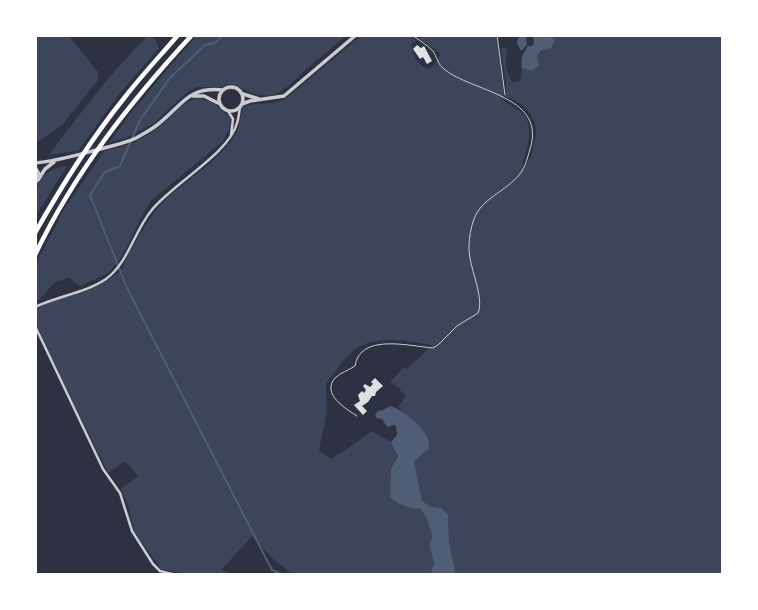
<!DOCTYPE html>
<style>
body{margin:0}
#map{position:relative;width:758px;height:610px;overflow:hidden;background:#2d3142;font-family:Commissioner,sans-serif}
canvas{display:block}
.frame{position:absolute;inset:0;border:37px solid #fff;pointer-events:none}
</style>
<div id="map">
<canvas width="758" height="610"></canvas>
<div class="frame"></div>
</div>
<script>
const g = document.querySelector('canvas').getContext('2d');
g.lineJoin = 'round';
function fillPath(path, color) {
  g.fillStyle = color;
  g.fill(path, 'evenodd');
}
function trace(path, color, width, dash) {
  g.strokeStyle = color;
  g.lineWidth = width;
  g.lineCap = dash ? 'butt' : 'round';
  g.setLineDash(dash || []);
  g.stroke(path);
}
fillPath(new Path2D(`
 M35 35H68L98 72V80L63 124 35 144Z
 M149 35 156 41 159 48 120 93 78 151 49 155C80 114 111 71 149 35Z
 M197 35H347L302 73 290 85 278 93 268 96 257 95 249 92 233 85 228 84 221 87H198L187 92 153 124 128 137 109 143 132 111Z
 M362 35H409L417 41 411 44C412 54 418 66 428 69L433 66 441 54 414 35H496L504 93 503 100C509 104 516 108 522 113 537 128 525 151 522 168 530 161 531 157 533 148 534 142 536 136 536 130 535 114 521 101 506 97V83L501 48 505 47 507 50C505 64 505 71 513 83L520 81 522 68 531 71 539 66 537 56C542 50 549 47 554 40L547 35H723V575H456L449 542 448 515 442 508 432 507 422 501 414 461 420 455 421 428 398 407 406 396 400 390V387L398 388 390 382 404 367 407 369 432 345C406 341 371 333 351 353 341 362 334 374 326 384L327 412 319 450 330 459 344 451 372 431 391 442 398 454 391 468 395 501 402 503 405 506 420 507C425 513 426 516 428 523 431 533 435 535 429 545L436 566 431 568 433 575H293L272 558 252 536 222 569 233 575H191L161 569 134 531 128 505 121 489 138 476 125 461 108 473 45 345 35 319V310C63 292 98 293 122 269 130 249 150 215 165 200 186 180 223 158 236 133 240 124 240 115 243 107 256 101 270 106 284 100Z
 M199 98 212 102 231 118 229 129 223 141 152 200C136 220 128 255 110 271 102 278 90 281 80 286L73 281 70 277 54 283 40 299 35 301V266L63 211 104 151C124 147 143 140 159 127 174 116 179 102 199 98Z
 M67 166 35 217C35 190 35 170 67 166Z`), '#3c4559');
fillPath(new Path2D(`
 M519 35H547L555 40 551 48 541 51 537 56 539 66 531 71 522 68C520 59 523 53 528 46H532L534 43 533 37H526L527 45 521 51 517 43Z
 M390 406C401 408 423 426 427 437 429 440 429 446 429 449L414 461 422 501 432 507 442 508 448 515 449 542 456 575H433L431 568 435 565 429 545C435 535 431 533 428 523 426 516 425 514 420 508 410 511 397 503 390 497L391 468 398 456 391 442 397 435 396 426 394 425 387 427 382 419 377 418 375 415 378 411 383 410Z`), '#4f5d75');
trace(new Path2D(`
 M223 35 215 43 205 45 170 78 140 120 120 166 105 172 90 195 127 288 272 570 284 575`), '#4f5d75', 2);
fillPath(new Path2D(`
 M417 45 421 48 424 46 432 61 427 64 423 57 420 59 413 49Z
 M375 378 383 386 376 392 375 396H372L368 402 362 406 367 411 363 415 354 405 360 401 358 395 362 391 364 393 366 390 363 386 365 384 370 387 373 384 371 382Z`), '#e0e0e3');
trace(new Path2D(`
 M497 35 505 95
 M357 416C346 409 321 394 335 378 340 373 349 370 355 366 360 333 409 346 433 348L438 345 457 326 478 313C485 297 468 266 469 246 469 238 471 227 474 219 481 199 506 191 519 175 526 167 528 155 531 146 544 95 472 92 444 69 438 65 437 57 433 51 427 45 419 40 412 35`), '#caccd0', 1);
trace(new Path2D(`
 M228 111 233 119 231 135
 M35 307C58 296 85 293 106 279 128 263 134 232 151 211 172 184 229 154 237 123 239 118 239 112 240 107
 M35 326 103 469 120 493 132 531 153 564 160 571 176 575`), '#caccd0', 2.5);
trace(new Path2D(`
 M219 99a12 12 0 1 1 24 0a12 12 0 1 1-24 0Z
 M243 94 259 99
 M193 96H204L218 103
 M242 104 250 101 284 96 356 35
 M35 163C59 161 81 154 104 148 115 145 126 143 136 138 145 133 155 128 163 120 185 101 190 87 223 90
 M35 167 39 174 35 184
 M38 180 45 169 54 162`), '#caccd0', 3.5);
trace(new Path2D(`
 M35 233C62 185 91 139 125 97 142 75 161 55 178 35
 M35 255C74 173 131 101 192 35`), '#fff', 4.5);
</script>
